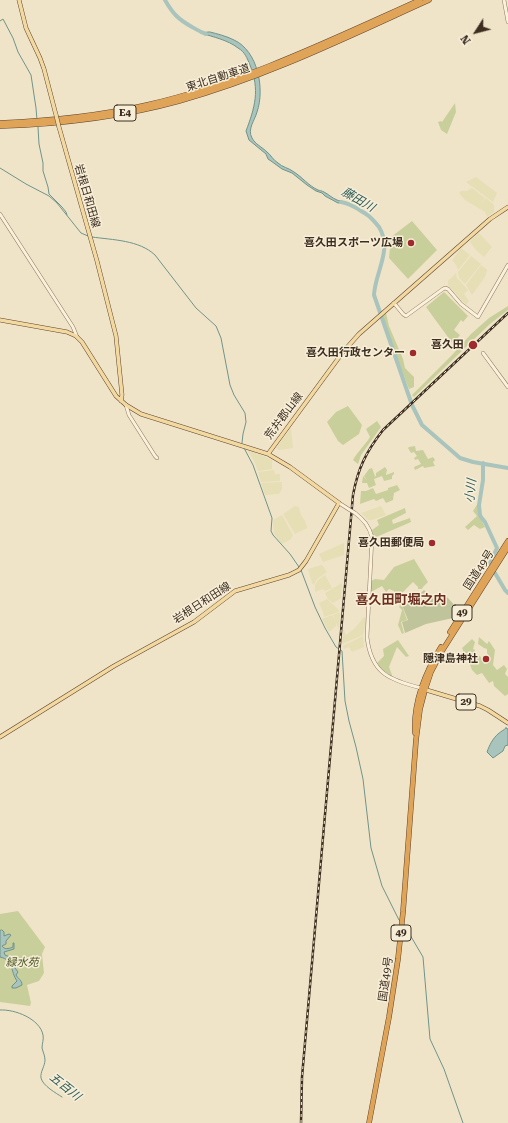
<!DOCTYPE html>
<meta charset="utf-8">
<style>
body{margin:0}
#map{position:relative;width:508px;height:1123px;overflow:hidden;background:#f0e4c8;font-family:"Roboto Serif",serif}
canvas{display:block}
.north{position:absolute;left:456px;top:12px;width:40px;height:40px;-webkit-text-stroke:3px #f7eed8;paint-order:stroke;rotate:234deg;font-size:11px;font-weight:700;line-height:16px;text-align:center;color:#3d2e20}
.north::after{content:'';display:block;margin:auto;width:14px;height:18px;background:#3d2e20;clip-path:polygon(50% 0,100% 100%,50% 72%,0 100%)}
</style>
<div id="map">
<canvas width="508" height="1123"></canvas>
<div class="north">N</div>
</div>
<script>
const g = document.querySelector('canvas').getContext('2d');
g.lineJoin = 'round';
function fillPath(path, color) {
  g.fillStyle = color;
  g.fill(path, 'evenodd');
}
function trace(path, color, width, dash) {
  g.strokeStyle = color;
  g.lineWidth = width;
  g.lineCap = dash ? 'butt' : 'round';
  g.setLineDash(dash || []);
  g.stroke(path);
}
function label(font, color, halo, rows, align = 'center') {
  g.font = font + ' "Roboto Serif","Noto Sans JP",serif';
  g.lineWidth = 3;
  g.setLineDash([]);
  g.textBaseline = 'middle';
  g.strokeStyle = halo;
  g.fillStyle = color;
  for (const [text, x, y, turn = 0] of rows) {
    g.save();
    g.translate(x, y);
    g.rotate((+turn || 0) * Math.PI / 180);
    g.textAlign = isNaN(turn) ? turn : align;
    if (halo) g.strokeText(text, 0, 0);
    g.fillText(text, 0, 0);
    g.restore();
  }
}
fillPath(new Path2D(`
 M476 177 497 193 493 202 466 182Z
 M472 188 485 198 481 204 486 198 494 205V212L487 217 485 212 465 200 459 193 461 191H467Z
 M479 233 492 247 484 257 476 250 470 242 471 240Z
 M461 248 470 255 458 270 456 265 452 260Z
 M471 256 481 264 465 284 459 278 458 272Z
 M481 265 487 270 485 277 472 295 466 285Z
 M456 273 457 278 468 290 464 294 469 301 466 305 448 285V281Z
 M291 428 293 448 279 450 276 448Z
 M247 450 261 455 272 460V469L258 471 254 461Z
 M274 470 275 474H280V481L261 482 258 472Z
 M282 482V489L279 494 265 495 261 483Z
 M295 506 299 507 301 515 305 521 307 528 295 534 283 514Z
 M381 506 386 515 372 520H368L361 513Z
 M282 515 293 535 291 539 282 544 274 534 273 520Z
 M344 543V555L323 562 319 554Z
 M322 565 327 572 317 579 314 585 312 583 308 569Z
 M325 575 332 588 325 591 323 589 315 592V585L318 580Z
 M342 583 341 598 333 603 328 599 325 593Z
 M327 599 339 610V612L324 617 323 612 319 603Z
 M338 613H340L339 629 336 623V626L329 632 322 619 332 615 336 622 333 615Z
 M367 616 363 635 342 644 343 629 346 635 355 628 363 618Z
 M363 636 364 647 352 652 349 647 344 649 343 646Z`), '#e6deb5');
fillPath(new Path2D(`
 M455 103 456 112 447 134 441 130 438 122 441 121 442 122Z
 M412 221 437 250 408 279 389 258 391 237Z
 M444 292 468 316 463 322 461 320 454 330 460 335 453 344 426 307Z
 M508 306V310L490 324 414 397 412 395 452 355 471 334 489 318Z
 M386 313 389 326 403 359 405 368 414 377V387L409 389 387 331 383 316Z
 M348 406 362 425 359 434 343 445 338 441 327 422 336 412Z
 M377 421 381 427 361 455 358 464 353 460C358 451 365 445 370 437L366 429Z
 M415 446 416 451 423 450 428 459 433 457 435 460 433 462 435 466 424 468 423 466 415 470 414 467 421 464 418 459 415 460 414 458 417 456 414 452 411 453 408 448 409 447Z
 M385 467 387 470 386 474V475L394 472V474L392 476V479L384 481 382 476 374 479 376 485 369 488 367 483H362L363 476 367 480 364 476 369 469 372 468 375 476 374 477 376 476V473Z
 M397 485 400 490 394 493 393 500 386 503 383 498 376 501 374 499 360 504 361 491H366L373 488 376 494 388 490V488Z
 M478 503C478 512 481 519 485 527L480 529 474 525 468 530 465 527 477 516 473 511Z
 M405 508 406 513 392 520 393 524 410 518 411 522 374 538 372 530 379 525 377 520Z
 M414 559 428 582 423 587 422 589H418V587L413 582 397 598 394 596V591L389 589 386 592 382 586 371 592V581L375 579 384 580 394 567Z
 M407 596 409 600 402 605 407 620 401 622 404 633 402 634 398 625 402 610 399 607 400 605 396 600 400 597 404 601V598Z
 M479 637 487 644 489 641 495 650 493 665 497 670 504 665 507 669 505 674 508 677V694L505 696 494 686 493 681 489 683 482 673 477 675 472 670 467 657 463 655V650L462 648 472 639 475 642 473 649 475 650V653L481 657 484 664 488 663 489 658 487 653V649L484 648 478 644Z
 M398 640 409 656 406 657 397 647 389 667 392 675V676L384 671 377 663 384 656 383 649Z
 M18 911 45 947 42 954 44 973 39 981 27 985 31 1003 30 1006 0 1002V914Z`), '#c9cf9b');
fillPath(new Path2D(`
 M424 590 438 603 446 596 459 610 453 618 426 624 405 633 402 622 408 620 402 605 414 599Z`), '#bfc49a');
const water = new Path2D(`
 M210 32C218 34 226 36 234 40 258 51 265 89 257 112 255 120 247 129 252 138 255 144 262 147 267 152 271 155 273 160 278 163 282 167 289 168 294 172 302 177 309 186 318 190 321 191 320 190 324 192 328 194 332 198 337 200 339 201 342 201 345 202L338 203 325 196 322 193 316 191 307 185 292 173 282 169 271 161 268 159 266 154 249 140 246 131C255 107 260 90 250 65 247 58 245 52 238 48 228 40 213 37 201 33Z
 M506 728 508 729V745L505 746 503 751 493 758 487 752C489 746 493 738 498 734 500 732 504 730 506 728Z
 M2 930 4 932V936L9 934 11 935 6 941V944L2 946 3 947C5 950 11 948 13 947V943H14V949L4 952 5 955 10 957 12 963 14 962V960L16 958C19 962 16 964 15 968L18 972 16 975C18 979 22 980 22 985L16 988H12V986L17 981C10 971 14 960 0 957V931Z`);
fillPath(water, '#a9c4bc');
trace(water, '#6f938a', 1);
trace(new Path2D(`
 M0 21 3 19 13 38 18 52 31 75 36 108 37 120
 M38 127 39 144 43 163V171L48 187 49 194 62 207 66 212 67 215
 M0 168 26 184 49 196 57 203 81 233 88 236
 M92 237C113 240 139 240 155 255L196 308 216 326 221 338 230 385 234 395 245 413 246 422 243 434 242 443
 M244 448 253 465 272 518 271 531 273 535 290 554 299 567
 M301 570 315 607 325 628 336 647 342 651 345 701 349 721 356 747 363 779 371 848 382 886 399 920 401 922
 M403 923 423 957 430 1039 444 1069 463 1123
 M0 1010C15 1009 40 1019 43 1035 44 1039 42 1044 42 1048 43 1052 45 1056 45 1060 45 1066 40 1072 41 1078 43 1086 56 1093 62 1097`), '#6f938a', 1);
trace(new Path2D(`
 M165 0C173 14 178 19 192 27 196 29 200 32 206 34
 M341 202C350 203 358 209 366 214 371 217 375 222 379 227 393 250 375 272 374 295L412 405 422 425 460 458 473 462 508 468
 M483 463V480L479 505 480 515 481 517 485 522 497 548 490 563
 M495 573 505 590 508 593`), '#a9c4bc', 4);
const minor = new Path2D(`
 M504 0 508 22
 M0 214 73 327 77 337
 M394 303 403 314 406 316 443 289 445 288 448 289 461 304 478 317 508 265
 M483 353 508 387
 M126 405 129 415 155 456 157 458
 M339 503 350 510
 M355 513C364 520 369 526 372 537L367 637C371 673 389 680 421 688`);
const major = new Path2D(`
 M19 0 26 28 40 58 44 69 56 115
 M59 127 97 261 116 336 122 395 121 401
 M0 320 67 332 76 336 82 342 116 396 126 405 141 414 268 454 290 467 339 503 306 561 299 570 289 575 235 591 194 622 114 666 0 737
 M268 454 343 352 359 334 490 219 508 207
 M423 689 480 706 488 710 508 723`);
const highway = new Path2D(`
 M0 123C49 121 99 116 147 105 243 83 331 40 420 0
 M0 126C61 124 121 117 179 101 266 77 347 37 429 0
 M450 632 508 541
 M415 733C413 702 425 673 441 647
 M369 1123 389 1017 398 959 403 912 416 740 420 709 425 690 431 672 442 651 508 547`);
trace(minor, '#8d765c', 4);
trace(major, '#5b4430', 4.5);
trace(highway, '#5b4430', 5.5);
trace(minor, '#faf1dc', 3);
trace(major, '#f3d9a0', 3.5);
trace(highway, '#e0a458', 4.5);
const rail = new Path2D(`
 M301 1123 302 1077 353 495C358 468 366 452 383 430L508 313`);
trace(rail, '#3d2e20', 2.5);
trace(rail, '#f7eed8', 1, [3]);
const minorBridge = new Path2D(`
 M350 510 355 513`);
const majorBridge = new Path2D(`
 M56 115 59 127`);
trace(minorBridge, '#8d765c', 4, []);
trace(majorBridge, '#5b4430', 4.5, []);
trace(minorBridge, '#faf1dc', 3);
trace(majorBridge, '#f3d9a0', 3.5);
for (const [x, y, r, color] of [
 [411,243,4,"#9e2a2b"],
 [473,345,5,"#9e2a2b"],
 [413,353,4,"#9e2a2b"],
 [432,543,4,"#9e2a2b"],
 [486,659,4,"#9e2a2b"]
]) {
  const dot = new Path2D();
  dot.arc(x, y, r, 0, 2 * Math.PI);
  g.fillStyle = color;
  g.fill(dot);
  trace(dot, '#f7eed8', 1.5);
}
for (const [x, y, w] of [
 [125,113,22],
 [462,613,20],
 [466,702,20],
 [401,933,20]
]) {
  const box = new Path2D();
  box.roundRect(x - w / 2, y - 8, w, 16, 3);
  g.fillStyle = '#f7eed8';
  g.fill(box);
  trace(box, '#3d2e20', 1);
}
label('bold 10px', '#3d2e20', null, [
 ["E4",125,113],
 ["49",462,613],
 ["29",466,702],
 ["49",401,933]
]);
label('11px', '#3d2e20', '#f7eed8', [
 ["東北自動車道",218,78,-18],
 ["岩根日和田線",87,196,74],
 ["荒井郡山線",284,416,-53],
 ["国道49号",479,570,-57],
 ["岩根日和田線",202,603,-33],
 ["国道49号",386,979,-82]
]);
label('bold 11px', '#3d2e20', '#f7eed8', [
 ["喜久田スポーツ広場",403,243],
 ["喜久田",464,345],
 ["喜久田行政センター",405,353],
 ["喜久田郵便局",424,543],
 ["隠津島神社",478,659]
], 'right');
label('italic 11px', '#4d5a26', '#f7eed8', [
 ["緑水苑",22,963]
]);
label('italic 12px', '#2f5d5a', '#f7eed8', [
 ["藤田川",358,200,30],
 ["小川",471,491,-84],
 ["五百川",65,1087,39]
]);
label('bold 13px', '#6b2e1e', '#f7eed8', [
 ["喜久田町堀之内",401,600]
]);
</script>
